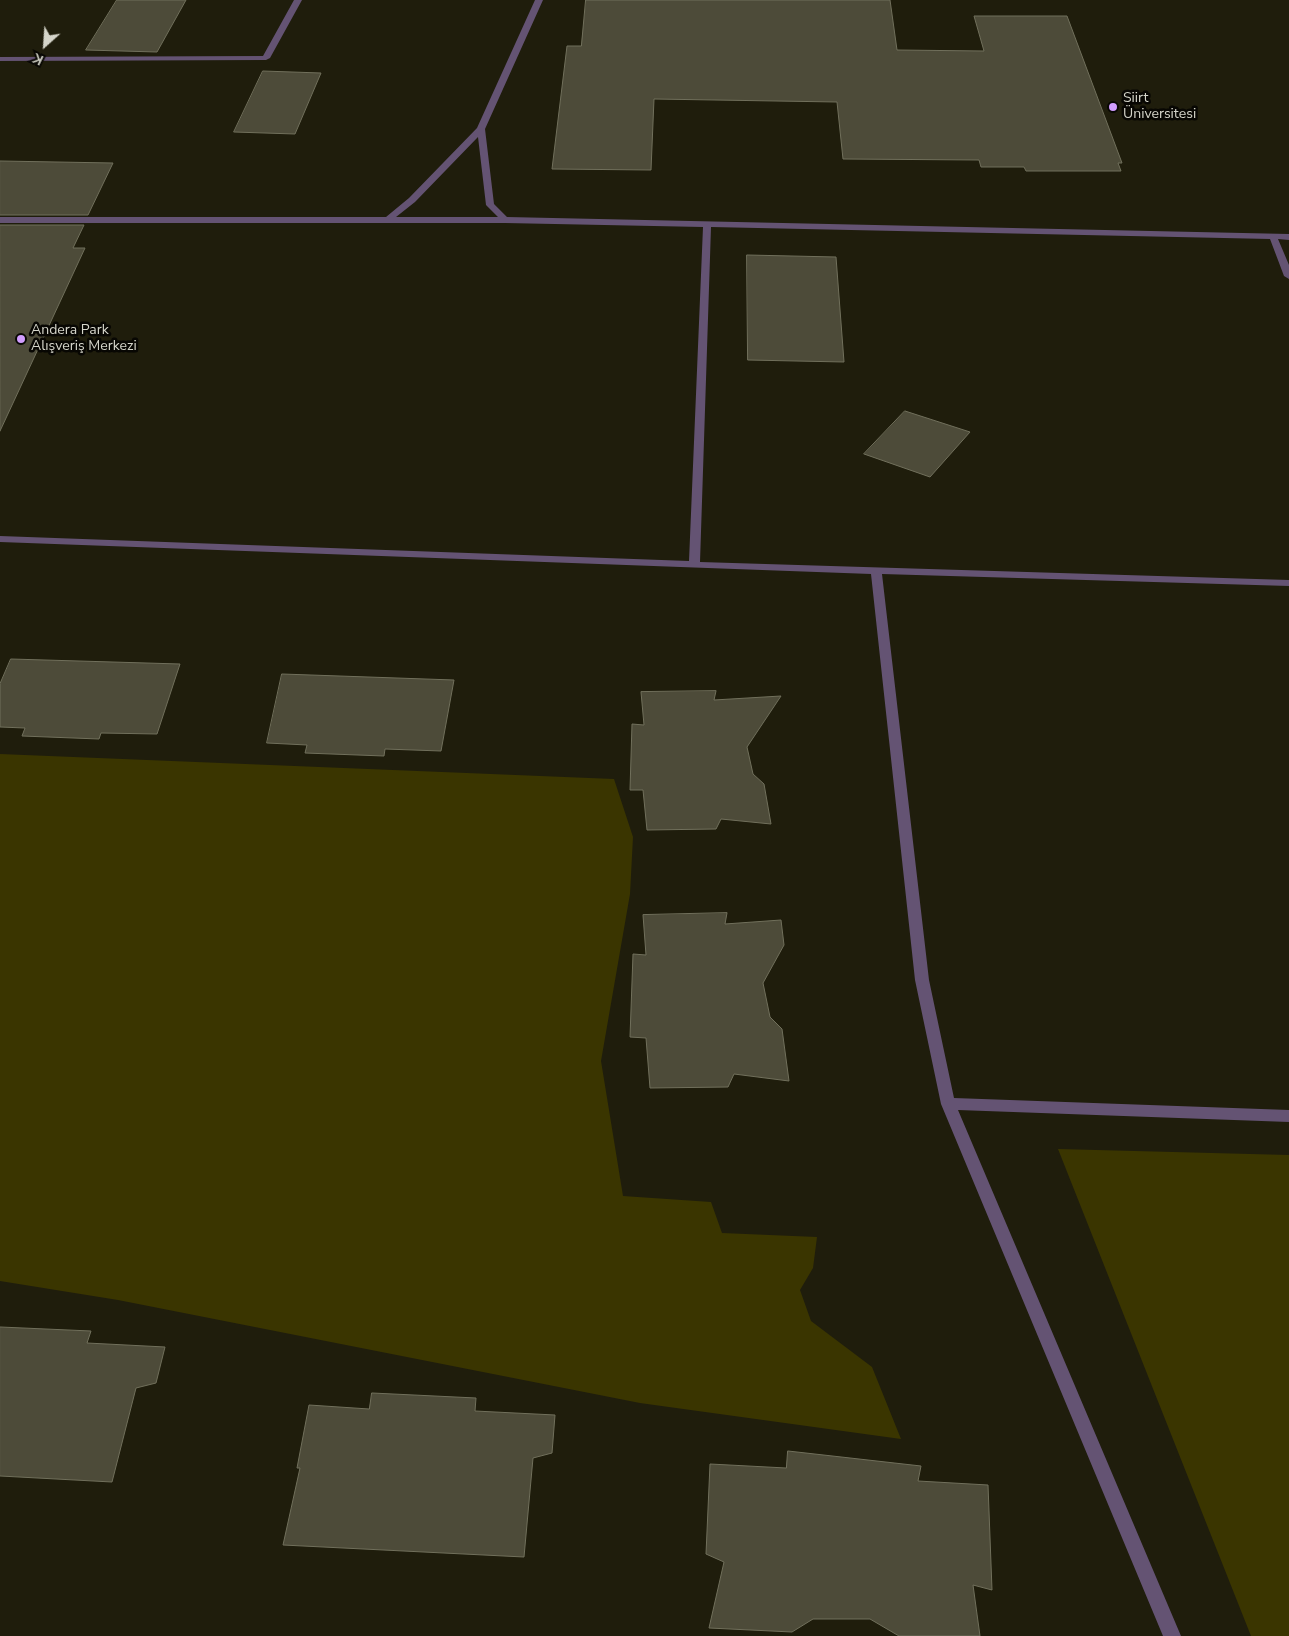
<!DOCTYPE html>
<meta charset="utf-8">
<style>
body{margin:0}
#map{position:relative;width:1289px;height:1636px;overflow:hidden;background:#1f1d0c;font-family:"Nunito Sans",sans-serif}
canvas{display:block}
.north{position:absolute;left:20px;top:20px;width:50px;height:50px;-webkit-text-stroke:4px #080703;paint-order:stroke;rotate:206deg;font-size:14px;font-weight:700;line-height:20px;text-align:center;color:#d5d5ca}
.north::after{content:'';display:block;margin:auto;width:18px;height:22px;background:#d5d5ca;clip-path:polygon(50% 0,100% 100%,50% 72%,0 100%)}
</style>
<div id="map">
<canvas width="1289" height="1636"></canvas>
<div class="north">K</div>
</div>
<script>
const g = document.querySelector('canvas').getContext('2d');
g.lineJoin = 'round';
function fillPath(path, color) {
  g.fillStyle = color;
  g.fill(path, 'evenodd');
}
function trace(path, color, width, dash) {
  g.strokeStyle = color;
  g.lineWidth = width;
  g.lineCap = dash ? 'butt' : 'round';
  g.setLineDash(dash || []);
  g.stroke(path);
}
function label(font, color, halo, rows, align = 'center') {
  g.font = font + ' "Nunito Sans",sans-serif';
  g.lineWidth = 5;
  g.setLineDash([]);
  g.textBaseline = 'middle';
  g.strokeStyle = halo;
  g.fillStyle = color;
  for (const [text, x, y, turn = 0] of rows) {
    g.save();
    g.translate(x, y);
    g.rotate((+turn || 0) * Math.PI / 180);
    g.textAlign = isNaN(turn) ? turn : align;
    if (halo) g.strokeText(text, 0, 0);
    g.fillText(text, 0, 0);
    g.restore();
  }
}
fillPath(new Path2D(`
 M0 754 614 779 633 837 630 894 601 1061 623 1196 711 1202 722 1233 817 1237 813 1268 800 1290 811 1321 872 1367 901 1439 640 1403 118 1300 0 1281Z
 M1058 1149 1289 1155V1636H1251Z`), '#3a3500');
const building = new Path2D(`
 M117 0H186L157 52 86 50Z
 M586 0H890L897 50 984 51 974 16H1067L1122 163H1118L1121 171H1026L1024 167H981L979 160 843 159 837 102 654 99 651 170 552 169 567 46H581Z
 M263 71 321 73 295 134 234 132Z
 M0 161 113 163 88 215H0Z
 M0 225H84L73 248H85L0 431Z
 M747 255 836 257 844 362 748 360Z
 M905 411 970 432 930 477 864 454Z
 M11 659 180 664 157 734 101 733 99 739 22 736 25 728 0 727V684Z
 M282 674 454 680 441 751 385 749 384 756 305 753 307 745 267 743Z
 M716 691 714 700 781 696 747 747 753 774 764 784 771 824 721 819 716 829 647 830 643 790H630L632 724 644 725 641 692Z
 M727 913 725 924 781 920 784 945 763 983 770 1017 782 1029 789 1081 734 1074 728 1087 650 1088 646 1038 630 1037 633 954 646 955 643 915Z
 M0 1327 91 1331 87 1343 165 1347 156 1383 136 1388 112 1482 0 1476Z
 M372 1393 476 1398 475 1411 555 1415 552 1453 533 1458 524 1557 283 1545 300 1468H297L309 1405 369 1409Z
 M788 1451 921 1466 918 1481 988 1485 992 1590 973 1585 980 1636H899L870 1619H813L792 1632 709 1628 724 1562 706 1554 710 1464 786 1468Z`);
fillPath(building, '#4d4b39');
trace(building, '#71705c', 1);
fillPath(new Path2D(`
 M294 0H302L270 58 266 60 0 61V57L263 56Z
 M535 0H543L485 129 494 204 507 217 1289 234V240L1278 239 1289 265V279L1284 276 1270 239 711 227 700 562 1289 580V586L882 574 929 980 954 1098 1289 1110V1122L958 1110 1181 1636H1163L941 1104 915 980 871 574 0 542V536L689 561 703 227 505 223H0V217H386L409 198 477 128ZM478 137 486 205 498 217H396L415 202Z`), '#645373');
for (const [x, y, r, color] of [
 [1113,107,5,"#d19dfe"],
 [21,339,5,"#d19dfe"]
]) {
  const dot = new Path2D();
  dot.arc(x, y, r, 0, 2 * Math.PI);
  g.fillStyle = color;
  g.fill(dot);
  trace(dot, '#080703', 2);
}
label('14px', '#d5d5ca', '#080703', [
 ["Siirt",1123,99],
 ["Üniversitesi",1123,115],
 ["Andera Park",31,331],
 ["Alışveriş Merkezi",31,347]
], 'left');
</script>
